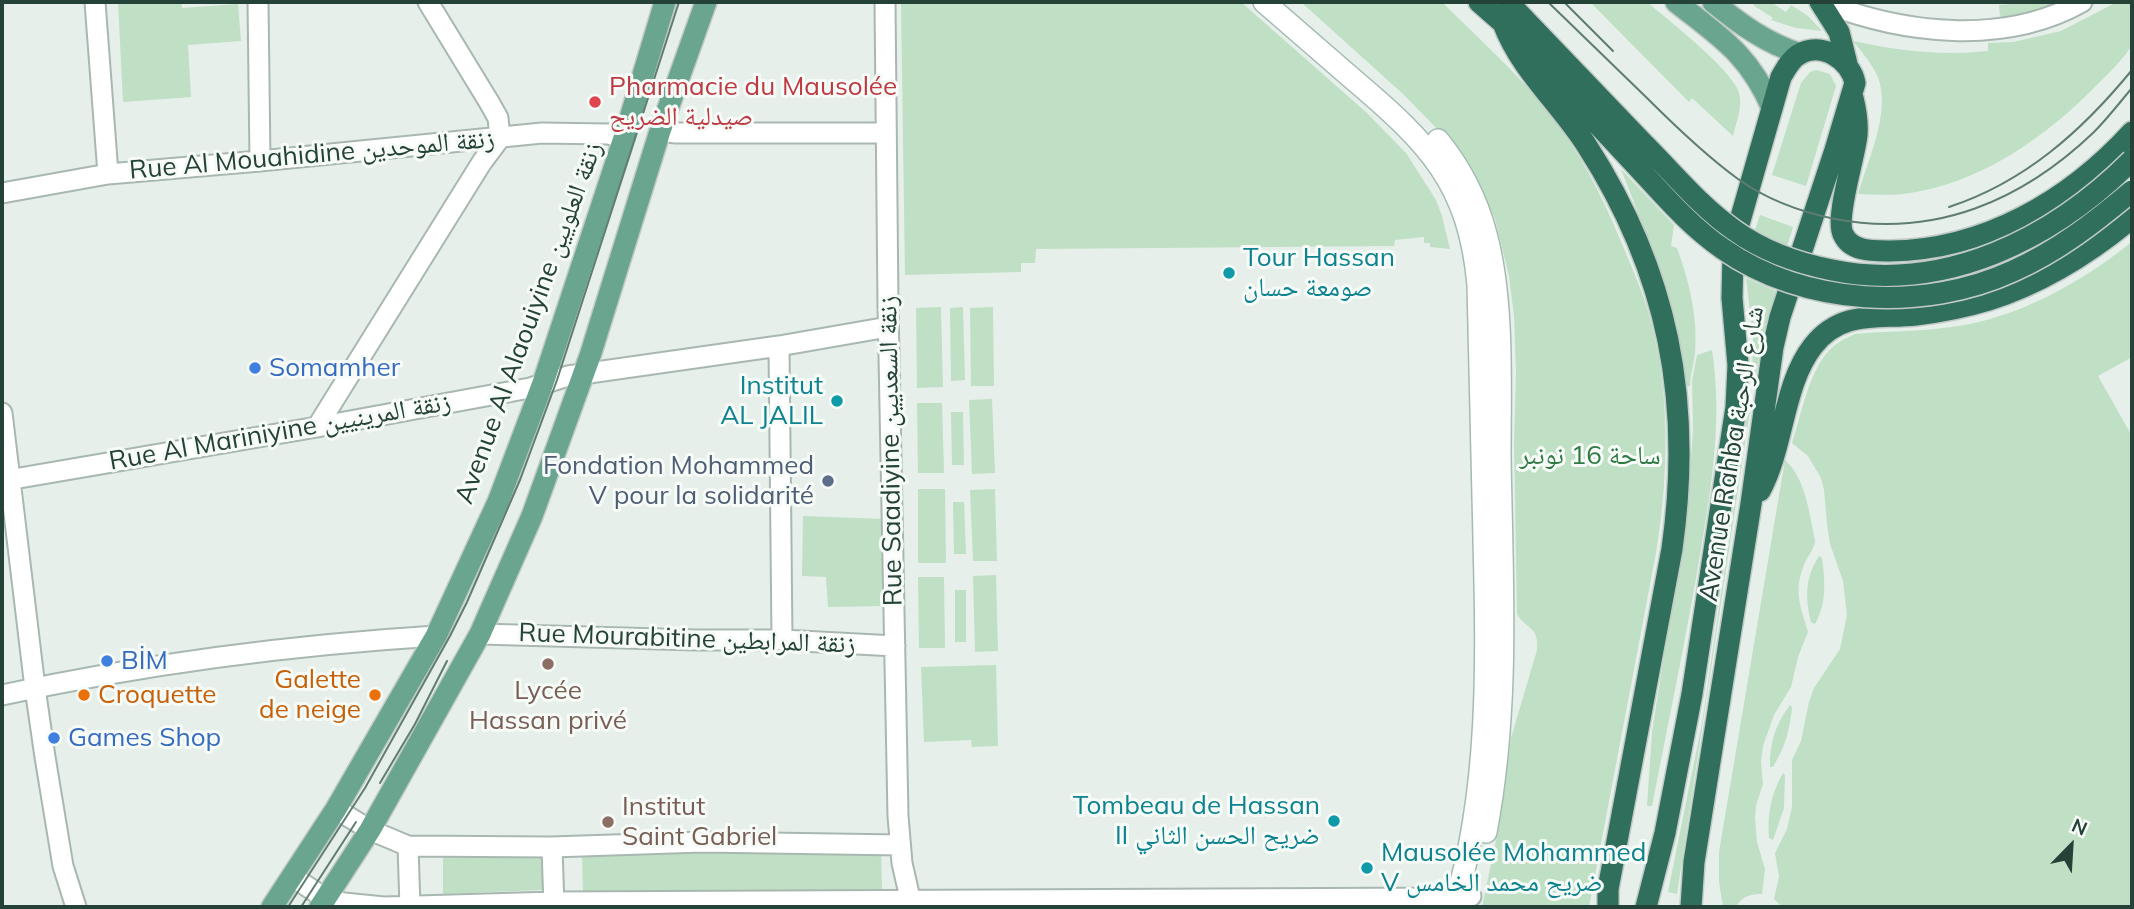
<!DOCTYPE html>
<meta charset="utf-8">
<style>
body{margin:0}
#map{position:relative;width:2134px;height:909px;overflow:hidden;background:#e6efea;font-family:Mulish,sans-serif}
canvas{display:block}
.frame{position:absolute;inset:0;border:4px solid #244237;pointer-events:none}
.north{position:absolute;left:2036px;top:811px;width:70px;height:70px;-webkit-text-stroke:5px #f7fbf8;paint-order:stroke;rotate:24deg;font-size:19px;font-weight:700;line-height:28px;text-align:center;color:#244237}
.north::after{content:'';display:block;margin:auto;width:24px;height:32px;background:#244237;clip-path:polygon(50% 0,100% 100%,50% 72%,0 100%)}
</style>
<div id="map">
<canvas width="2134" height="909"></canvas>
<div class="frame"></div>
<div class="north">N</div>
</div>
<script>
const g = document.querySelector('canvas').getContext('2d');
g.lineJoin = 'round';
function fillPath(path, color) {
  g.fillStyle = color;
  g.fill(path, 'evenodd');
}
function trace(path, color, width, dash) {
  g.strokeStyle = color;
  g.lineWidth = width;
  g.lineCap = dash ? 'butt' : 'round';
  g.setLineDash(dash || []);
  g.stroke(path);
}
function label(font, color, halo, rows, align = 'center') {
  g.font = font + ' Mulish,"Noto Naskh Arabic",sans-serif';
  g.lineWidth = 6;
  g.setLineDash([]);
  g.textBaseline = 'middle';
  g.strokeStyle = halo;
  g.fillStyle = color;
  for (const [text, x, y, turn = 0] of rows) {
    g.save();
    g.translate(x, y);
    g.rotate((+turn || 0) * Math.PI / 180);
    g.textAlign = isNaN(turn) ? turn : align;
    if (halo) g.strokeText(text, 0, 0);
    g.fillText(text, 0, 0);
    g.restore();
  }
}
fillPath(new Path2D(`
 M118 2H181L182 8 238 4 241 41 188 45 191 97 123 102Z
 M901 2H1241L1367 113 1406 153 1436 200 1442 216 1450 249 1430 247V243H1424V237L1395 240 1394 246 1036 249 1035 263H1021V272L905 275Z
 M1301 2H1442C1478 38 1516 72 1549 112 1578 150 1601 193 1619 237 1629 261 1640 285 1648 311 1671 388 1669 474 1656 553L1589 907H1482L1499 826 1511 738 1537 650C1539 625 1526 630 1517 614L1514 443 1516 372 1514 316 1509 276 1495 219 1473 174 1448 140 1403 94Z
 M1590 2H1647C1667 19 1734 71 1739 93 1743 107 1736 123 1733 136L1692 98 1689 102Z
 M1755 2H1771L1786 12 1791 5 1808 16 1822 31 1796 28 1771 20 1773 18 1753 5Z
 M2034 2H2054V5L2027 13 2000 17 1999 5Z
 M2117 2H2132C2132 12 2134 35 2132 44 2129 54 2102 80 2093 89 2047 135 1987 178 1921 191 1900 196 1879 195 1858 194 1868 160 1891 112 1878 77 1872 64 1862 52 1853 41 1899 51 1942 56 1988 51V43L2013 42 2061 31Z
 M1816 70 1830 74 1836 86 1806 186 1772 175 1801 83 1810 72Z
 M1621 169 1674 225 1671 246 1677 248C1689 281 1698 317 1695 353 1694 364 1690 375 1690 386L1685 387 1667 299 1647 236Z
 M1760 215 1793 227 1786 250 1752 239Z
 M2132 242V357L2098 376 2132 436V907H1782L1774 899 1779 877 1775 853 1787 829 1792 807V760L1801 741 1809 702 1814 688 1840 649 1847 615 1843 581 1830 544 1827 524 1824 490 1821 478 1808 456 1792 443C1801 416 1808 375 1827 353 1834 344 1844 339 1855 334 1887 331 1919 332 1951 327 2017 319 2080 283 2132 242Z
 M1746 278 1776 291 1762 341 1754 387H1752L1753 337Z
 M941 307 943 387 917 388 916 308Z
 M963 307 965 380 951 381 950 308Z
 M993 307 994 386H971L970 308Z
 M1712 350C1723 422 1711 490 1699 561 1685 643 1668 724 1652 806H1647L1652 732 1688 504 1693 430 1692 381 1697 355Z
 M992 399 995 473 972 474 969 400Z
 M917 403H942L944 473H918Z
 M1749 403 1751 404 1677 894 1668 892 1702 723Z
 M951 412H963L964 465H952Z
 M1785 460C1806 479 1809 513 1815 540 1815 549 1807 556 1804 565 1793 592 1801 607 1808 632L1798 657 1791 687 1774 715 1763 746 1761 762 1763 784 1756 805 1755 818 1757 842 1765 869 1762 894C1750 894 1742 896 1736 907H1723L1719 882V852Z
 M918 489H945L946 563H918Z
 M995 489 997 561H973L970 490Z
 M953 502H964L966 554H954Z
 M803 516 885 519 886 606 828 607 826 577 802 576Z
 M1819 556 1822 558C1825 581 1827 603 1815 624L1811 622C1805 597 1805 578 1819 556Z
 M996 575 998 651 975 652 973 576Z
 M918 577H944L945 648H919Z
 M955 590H966V642H955Z
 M996 665 998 746 972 747 971 740 924 742 921 667Z
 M1790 705 1792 707C1790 730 1785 747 1773 767H1770C1769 744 1776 723 1790 705Z
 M1783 773 1785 775 1784 808 1773 840 1769 838C1767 814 1771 794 1783 773Z
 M881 848 882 890 583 896 582 853Z
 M443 856 542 858 545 862 546 886 541 890 443 894Z`), '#bfe0c4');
const street = new Path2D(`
 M95 2 108 174
 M258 2 260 161
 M885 2 888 305 898 816 902 863 912 907
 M1822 2C1903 34 2004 46 2082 2
 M660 131 676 133H886
 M2 193 108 174 260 161 542 133 608 134 624 138
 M779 346 782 640
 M2 413 35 688 45 757 63 866 76 907
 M317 427 482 162 500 138 498 118 489 102 428 2
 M2 481 317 427 530 388 568 376 779 346 888 327
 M480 634 696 640H782L895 646
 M2 695C145 664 290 645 436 636
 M336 809 370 830 408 846 552 847 702 842 900 845
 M408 846 410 907
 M552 847 554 907
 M293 877 326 899 344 903 384 907 554 902 1434 898 1458 895 1471 896`);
const secondary = new Path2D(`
 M1264 2C1294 28 1324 54 1354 80 1428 143 1469 183 1478 285 1480 370 1482 455 1484 539 1487 660 1490 791 1454 907
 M1438 140C1460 167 1477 200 1486 234 1504 300 1500 387 1500 456 1502 583 1510 706 1486 832`);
const primary = new Path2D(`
 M1676 2C1720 37 1749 54 1772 108
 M1713 2C1740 24 1766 43 1800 54
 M272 907 336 809 436 636 498 502 543 383 624 138 665 2
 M320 907 370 830 480 634 532 516 590 356 660 131 706 2`);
const highway = new Path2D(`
 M1479 2 1503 23 1631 160
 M1508 2 1646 146
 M1820 2 1839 32 1847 64
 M1503 23C1521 71 1560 103 1587 146 1668 272 1693 401 1672 549L1608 889V907
 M1853 98C1856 110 1858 122 1857 135 1855 157 1835 217 1843 234 1851 252 1873 251 1890 251 1984 250 2069 201 2132 132
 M1760 491C1784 447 1783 384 1813 346 1841 310 1876 319 1916 315 1941 312 1966 307 1989 300 2042 283 2090 253 2132 218
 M1646 907 1665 833 1692 694 1736 407 1738 365 1732 298 1733 255 1739 224 1781 77C1786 69 1790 60 1798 55 1821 40 1851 60 1855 83L1835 150 1780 317 1773 347 1751 504 1694 862 1691 907`);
trace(street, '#a8b8b1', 23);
trace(secondary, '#a4bbb1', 24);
trace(primary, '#c2cac7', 24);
trace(highway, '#c2cac7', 24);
trace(street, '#fff', 19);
trace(secondary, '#fff', 21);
trace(primary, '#6aa58f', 21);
trace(highway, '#2f6f5b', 21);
trace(new Path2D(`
 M1548 2C1581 34 1614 66 1647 98 1675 126 1705 155 1738 179 1766 199 1801 212 1835 219 1935 238 2022 201 2094 132 2108 118 2120 102 2132 88
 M1564 2 1613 51
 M1949 207C2025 182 2082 131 2132 70
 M380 783 415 724 447 661
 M288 907 365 788 450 636 467 602 520 480 557 380 679 2
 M301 907 356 822`), '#5f7d72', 2);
const highwayBridge = new Path2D(`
 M1646 146C1675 175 1701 207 1734 230 1763 251 1797 263 1832 270 1945 293 2053 239 2132 160
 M1631 160C1660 191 1688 225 1723 249 1804 306 1924 312 2013 271 2058 251 2095 222 2132 191`);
trace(highwayBridge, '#c2cac7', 24, []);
trace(highwayBridge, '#2f6f5b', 21);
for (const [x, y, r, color] of [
 [595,102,7,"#e0444e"],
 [1229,273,7,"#0f9aa8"],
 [255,368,7,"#3f7fe0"],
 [837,401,7,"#0f9aa8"],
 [828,481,7,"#5c6f8a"],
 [107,661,7,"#3f7fe0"],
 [548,664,7,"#8d6e63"],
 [84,695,7,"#e8710a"],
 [375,695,7,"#e8710a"],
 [54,738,7,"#3f7fe0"],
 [1334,821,7,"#0f9aa8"],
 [608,822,7,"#8d6e63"],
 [1367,868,7,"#0f9aa8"]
]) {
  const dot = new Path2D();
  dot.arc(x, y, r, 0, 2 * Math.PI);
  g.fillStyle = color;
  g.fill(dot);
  trace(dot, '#f7fbf8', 2.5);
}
label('26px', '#be3a42', '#f7fbf8', [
 ["Pharmacie du Mausolée",609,87],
 ["صيدلية الضريح",609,117]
], 'left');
label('26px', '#244237', '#f7fbf8', [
 ["Rue Al Mouahidine زنقة الموحدين",312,155,-5],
 ["Avenue Al Alaouiyine زنقة العلويين",529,323,-70],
 ["Rue Al Mariniyine زنقة المرينيين",280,432,-10],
 ["Rue Saadiyine زنقة السعديين",891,451,-91],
 ["Avenue Rahba شارع الرحبة",1732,454,-81],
 ["Rue Mourabitine زنقة المرابطين",687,639,2]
]);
label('26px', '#0d838f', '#f7fbf8', [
 ["Tour Hassan",1243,258],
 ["صومعة حسان",1243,288],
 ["Institut",823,386,"right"],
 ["AL JALIL",823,416,"right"],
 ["Tombeau de Hassan",1320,806,"right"],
 ["II ضريح الحسن الثاني",1320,836,"right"],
 ["Mausolée Mohammed",1381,853],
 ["V ضريح محمد الخامس",1381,883]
], 'left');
label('26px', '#366cbe', '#f7fbf8', [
 ["Somamher",269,368],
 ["BİM",121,661],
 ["Games Shop",68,738]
], 'left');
label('26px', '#2d7a43', '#f7fbf8', [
 ["ساحة 16 نونبر",1590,456]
]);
label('26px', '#4e5e75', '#f7fbf8', [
 ["Fondation Mohammed",814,466],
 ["V pour la solidarité",814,496]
], 'right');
label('26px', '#c56008', '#f7fbf8', [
 ["Galette",361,680],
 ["de neige",361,710],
 ["Croquette",98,695,"left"]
], 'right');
label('26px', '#785e54', '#f7fbf8', [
 ["Lycée",548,691],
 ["Hassan privé",548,721],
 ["Institut",622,807,"left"],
 ["Saint Gabriel",622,837,"left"]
]);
</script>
